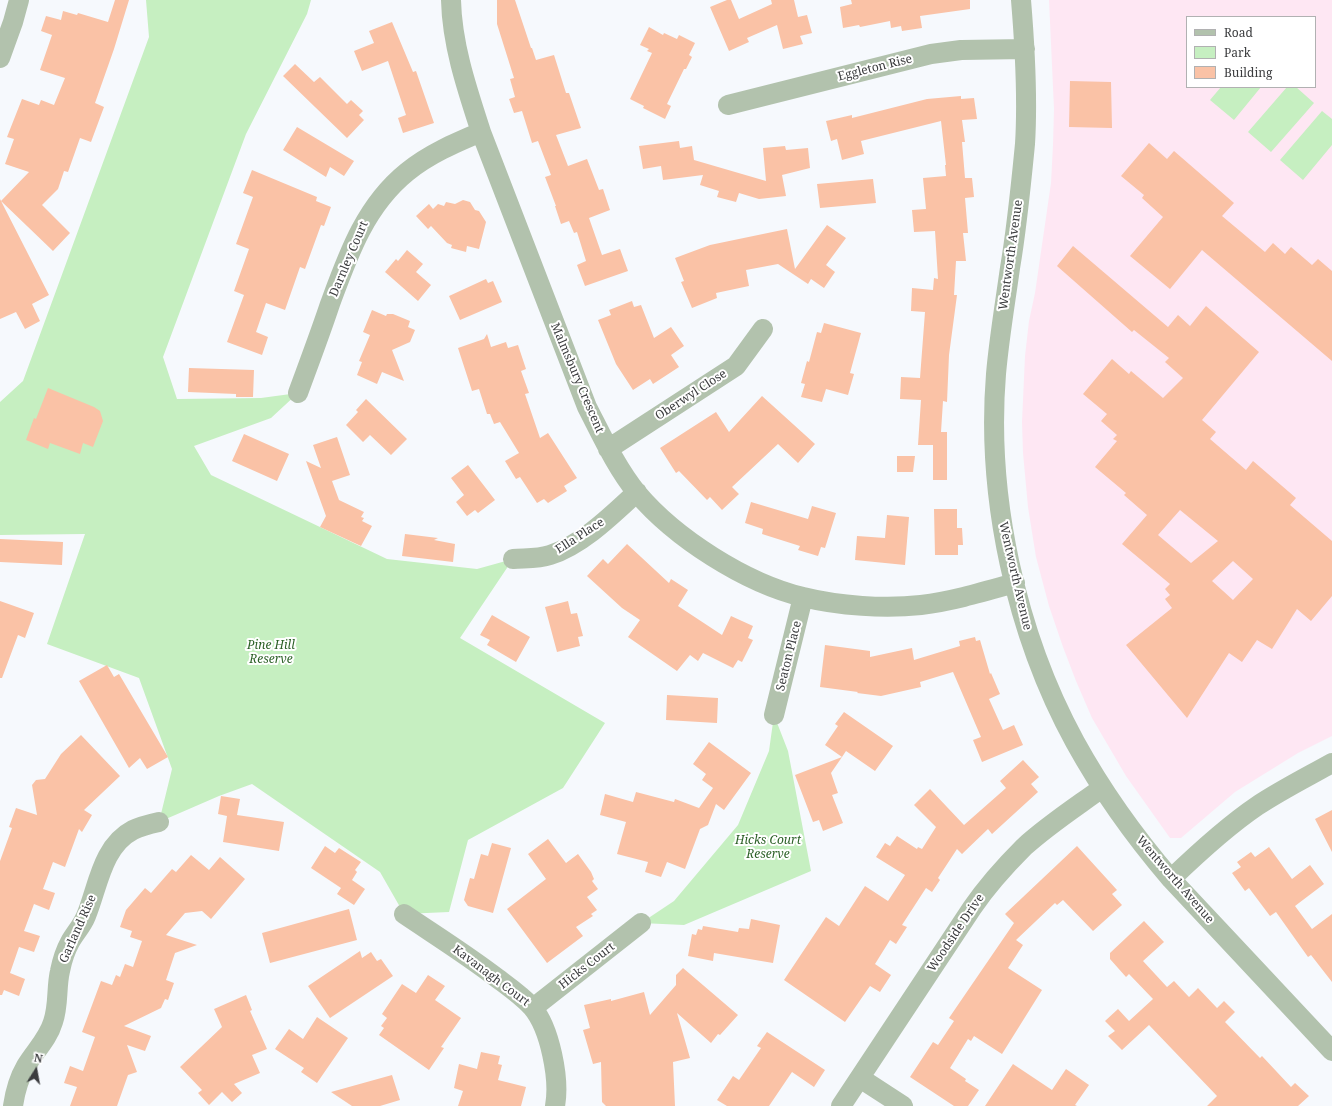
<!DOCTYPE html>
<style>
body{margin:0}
#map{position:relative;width:1332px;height:1106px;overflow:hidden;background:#f6f9fd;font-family:"Noto Serif",serif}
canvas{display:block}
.legend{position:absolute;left:1186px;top:16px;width:130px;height:72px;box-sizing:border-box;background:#fff;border:1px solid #b1b1b2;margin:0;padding:5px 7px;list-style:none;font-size:12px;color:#3b3c3e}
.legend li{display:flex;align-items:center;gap:8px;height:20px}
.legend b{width:20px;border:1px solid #b1b1b2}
.north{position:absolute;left:16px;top:1050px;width:40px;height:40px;-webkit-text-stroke:3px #fff;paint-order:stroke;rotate:11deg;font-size:11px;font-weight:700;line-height:16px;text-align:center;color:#3b3c3e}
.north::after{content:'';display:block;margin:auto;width:14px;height:18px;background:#3b3c3e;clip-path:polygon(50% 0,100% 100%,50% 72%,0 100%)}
</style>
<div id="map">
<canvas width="1332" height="1106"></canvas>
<ul class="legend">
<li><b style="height:5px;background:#b2c2ad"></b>Road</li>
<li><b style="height:11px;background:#c6efc1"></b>Park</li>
<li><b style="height:11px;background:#fac2a6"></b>Building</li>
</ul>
<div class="north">N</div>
</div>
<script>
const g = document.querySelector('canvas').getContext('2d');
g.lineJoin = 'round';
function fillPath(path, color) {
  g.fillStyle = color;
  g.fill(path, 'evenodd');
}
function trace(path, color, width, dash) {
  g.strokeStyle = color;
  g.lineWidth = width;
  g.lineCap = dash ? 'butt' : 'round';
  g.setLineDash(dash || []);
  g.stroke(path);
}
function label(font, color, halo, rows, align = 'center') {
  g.font = font + ' "Noto Serif",serif';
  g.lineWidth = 4;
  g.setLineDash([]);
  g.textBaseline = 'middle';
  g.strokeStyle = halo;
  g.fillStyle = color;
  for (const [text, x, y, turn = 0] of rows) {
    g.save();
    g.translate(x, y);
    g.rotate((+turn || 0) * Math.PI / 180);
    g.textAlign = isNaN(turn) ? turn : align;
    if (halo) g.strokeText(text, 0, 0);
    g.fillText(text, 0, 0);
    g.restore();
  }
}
fillPath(new Path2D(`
 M1049 0H1332V736L1298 753 1235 792 1181 838H1170L1126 776 1092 718 1076 681 1063 647 1049 606 1036 557 1028 507 1023 453 1022 422 1025 356 1029 321 1035 293 1051 183 1053 145 1054 109ZM1187 17H1315V87H1187Z`), '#fee7f3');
fillPath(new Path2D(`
 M146 0H311L307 14 246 134 163 357 177 399 261 398 298 393 271 418 194 446 211 475 387 559 477 569 513 559 460 638 605 723 563 788 468 840 449 912 404 914 380 872 252 784 219 796 159 822 172 769 139 678 47 644 85 534 0 535V402L23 381 149 37Z
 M1221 87H1261L1234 120 1210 100Z
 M1287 87H1296L1314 103 1271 152 1248 132Z
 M1322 111 1332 119V145L1303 180 1280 160Z
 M774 715 788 751 811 871 684 925 641 923 674 901 738 825 769 751Z`), '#c6efc1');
fillPath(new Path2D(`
 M115 0H129L114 49 95 103 104 107 91 142 80 138 68 172 64 171 58 189 42 205 70 233 53 251 1 201 29 172 5 164 14 139 7 137 22 99 39 105 41 100 54 105 65 78 40 70 52 35 41 31 46 16 61 20 63 11 77 15 78 13 108 22Z
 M497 0H515L531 48H532L536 60 554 55 566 93H569L581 128 556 135 568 166 587 159 599 190 603 189 610 210 589 218 602 255 620 249 628 271 585 286 577 265 586 261 577 232 574 233 569 221 561 224 555 206H556L545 177 551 175 538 141 532 143 522 111 514 113 509 99 515 97 510 79 514 78 497 24Z
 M727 0H731L739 19 772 4 771 0H794L798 17 807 15 812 33 800 36 803 44 783 49 777 25 747 38 749 42 729 51 710 7Z
 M851 0H970V9L920 16 922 28 902 31 901 26 891 28 890 21 860 27 859 25 843 28 840 7 852 4Z
 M392 22 413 72 416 71 434 123 403 133 398 118 406 115 388 61 362 71 354 51 374 43 369 31Z
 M649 27 663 35 664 33 677 39 679 35 695 43 689 55 692 57 686 69H684L667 104 671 106 665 119 643 108 644 106 630 99 652 53 647 51 649 49 640 45Z
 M295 64 314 82 320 77 347 104 351 100 363 111 359 115 364 120 347 138 283 76Z
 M1070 81 1111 82 1112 128 1069 127Z
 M961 96V99L974 98 977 119 962 120 965 142H962L965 178H972L974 197 965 198 968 233H963L966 261H956L954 295H957L949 355 947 402 943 401 941 432H947V480H933V445H918L921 400 900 399 901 377 920 378 925 312 911 311 912 288 933 290 934 278 938 279 935 231 914 232 912 210 926 209 923 178 946 176 945 165H946L941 121 861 141 864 154 842 160 837 139 831 141 826 121 852 115V118L927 99Z
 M297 127 354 161 344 176 330 167 326 177 283 150Z
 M679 141 680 148 692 146 694 160 766 181 763 148 785 146 786 150 808 148 810 168 782 175 786 196 759 199 739 193 736 202 717 197 719 191 700 185 703 175 663 180 661 166 643 169 639 146Z
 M1149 143 1167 159 1174 151 1234 203 1222 216 1265 252 1273 243 1285 254 1291 247 1312 265 1318 259 1332 271V361L1202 250 1170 289 1130 256 1163 217 1142 198 1144 195 1121 176Z
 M252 170 317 197 316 201 331 207 324 226 321 225 305 269 300 267 285 310 266 303 256 332 268 337 262 355 227 342 244 295 234 291 249 249 236 244 253 197 243 193Z
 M873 179 876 203 820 208 817 184Z
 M0 199 49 295 32 304 40 321 25 329 16 312 0 319Z
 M463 200 470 202 475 210 479 211 486 222 479 249 467 246 466 252 451 248 452 245 447 243 431 226 428 229 416 216 429 204 433 209 438 204 444 206 446 202 455 204Z
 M827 225 846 238 826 265 835 272 824 288 811 279 808 284 778 264 746 270 749 286 716 293 717 298 692 308 681 282 684 281 675 258 710 245 787 229 795 269Z
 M1073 246 1168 327 1178 315 1190 326 1206 306 1259 352 1202 420 1216 432 1210 439 1246 470 1253 461 1296 498 1290 505 1332 541V596L1311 621 1297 609 1272 649 1257 640 1242 662 1229 653 1187 718 1126 645 1172 608 1165 599 1170 595 1165 589 1170 584 1122 544 1147 515 1124 495 1126 493 1095 467 1117 441 1113 439 1117 435 1101 421 1107 414 1083 394 1112 359 1129 374 1131 371 1163 398 1183 378 1165 362 1169 358 1134 330 1132 332 1057 266ZM1180 510 1218 541 1191 563 1158 535ZM1233 561 1253 579 1233 600 1212 581Z
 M407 250 423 264 416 272 431 285 418 301 385 272 396 259 398 261Z
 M486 279 488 283 493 281 502 302 460 320 449 296Z
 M632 301 634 307 641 305 654 338 671 327 684 346 671 355 679 367 653 384 650 379 633 390 616 364 598 320 611 315 609 310Z
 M372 310 386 316 387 314H393L410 321 408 327 415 330 410 342 392 350 404 381 382 372 377 384 357 375 362 362 359 361 370 335 363 332Z
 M824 323 861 333 850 373 854 374 848 395 826 389 822 402 801 397 805 384 801 383 807 361 809 362 817 332 821 333Z
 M487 334 491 347 506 342 508 348 518 345 526 369 521 371 529 393 525 394 540 438 548 433 577 478 564 486 567 491 548 503 544 499 537 503 520 477 516 479 505 461 519 453 500 422 494 424 490 414H487L479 389 472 391 458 348 484 339Z
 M189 368 254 370 253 397H236V394L188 392Z
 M48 388 94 407 100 411 103 421 93 447 83 443 80 454 50 443 48 449 26 440 34 418 36 419Z
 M762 396 815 444 798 463 778 444 732 487 739 494 722 510 710 497 707 500 679 471 676 473 660 448 716 412 729 432Z
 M366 399 407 439 391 455 370 435 363 442 346 425 358 412 356 410Z
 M244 434 289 454 277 481 232 461Z
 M337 437 350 475 332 481 339 500 364 512 361 517 364 518 362 521 372 526 361 546 320 527 326 516 306 461 321 468 313 445Z
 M897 456H915L913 472H897Z
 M468 465 495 500 478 513 475 510 467 516 456 502 464 495 451 478Z
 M751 502 808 519 812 506 836 513 825 548 821 547 818 556 798 550 800 546 762 534 763 529 745 523Z
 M934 509H957V528H962L963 545H958V555H935Z
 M887 515 909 517 905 565 855 560 857 536 885 538Z
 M405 534 438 538 434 540 455 544 453 562 402 556Z
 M0 539 63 542 62 565 0 562Z
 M627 544 669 583 671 579 688 590 678 606 722 635 731 616 753 626 748 638 753 640 742 662 738 660 733 668 703 653 698 661 690 655 677 671 628 637 640 620 622 608 587 576 603 559 608 564Z
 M0 601 34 613 25 638 18 635 2 678H0Z
 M568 601 571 614 577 613 583 636 578 637 580 646 557 652 545 607Z
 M492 615 530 637 516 662 487 645 490 640 480 635Z
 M975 637 976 641 980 640 990 674 991 673 1000 694 989 699 1003 730 1014 725 1023 745 982 762 973 740 981 737 953 672 920 682 921 687 881 696 857 693 858 692 820 687 825 645 870 651V657L912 648 914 660 960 646 959 641Z
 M107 665 114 677 119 674 168 757 147 769 140 758 129 768 79 681Z
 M667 695 718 698 717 723 666 720Z
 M844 712 893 746 875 771 846 751 842 757 825 745 838 726 835 724Z
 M81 735 120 776 84 810 92 815 82 832 79 829 65 867 53 862 43 889 55 893 49 910 34 904 24 931 40 936 34 952 19 947 10 973 25 979 19 996 4 990 2 995H0V861L12 828 9 827 16 808 37 815 32 785 36 780 45 779 61 754Z
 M709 742 751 773 724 810 716 804 708 825 700 829 685 869 667 862 661 877 645 872 648 862 617 854 626 822 600 815 605 794 633 802 636 792 674 802 675 799 699 808 713 788 702 780 706 774 693 764Z
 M842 757 831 773 838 793 832 795 843 823 823 831 819 820 813 822 795 775Z
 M1023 760 1039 777 1031 784 1038 792 992 834 988 829 962 854 957 849 938 878 940 880 932 892 926 888 902 925 907 927 896 944 890 940 875 964 891 975 880 992 870 986 845 1022 784 980 826 917 839 926 865 886 888 901 905 875 876 857 885 843 890 846 897 836 917 849 918 847 922 849 936 827 914 805 930 789 964 825 1006 788 1000 781Z
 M221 796 240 799 237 815 284 822 279 851 223 842 227 816 218 814Z
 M1332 810V852L1315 819Z
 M548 839 566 863 578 854 591 872 594 879 592 881 598 889 587 897 597 910 591 914 593 916 576 927 583 936 547 963 507 909 546 879 528 854Z
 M492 843 511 848 493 913 468 906 464 900 470 878 474 879 481 854 488 856Z
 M325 846 335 853 339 848 361 862 355 870 357 872 352 880 365 889 354 905 337 894 341 888 311 868Z
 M1077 846 1117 890 1112 894 1122 905 1093 931 1063 900 1057 905 1055 903 1016 940 1023 945 1008 968 1042 990 1002 1054 974 1036 971 1041 968 1039 950 1068 966 1079 965 1081 979 1090 968 1106H954L910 1077 933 1042 938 1045 954 1021 949 1018 1014 923 1005 914Z
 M1269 847 1292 879 1310 865 1324 884 1295 906 1312 929 1332 914V982L1311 955 1308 957 1276 912 1270 916 1249 888 1245 891 1232 873 1241 867 1237 862 1251 852 1255 857Z
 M191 855 209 870 220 857 245 879 211 919 202 911 185 913 166 935 197 945 175 953 166 980 174 983 168 1000 165 999 161 1008 124 1026 151 1036 145 1051 127 1045 137 1072 128 1075 117 1106H70L77 1087 64 1083 70 1066 83 1071 95 1037 82 1032 101 981 112 985 116 975 120 977 125 964 133 967 142 941 130 937 132 931 120 927 126 910 145 888 151 893 172 869 176 872Z
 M349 909 357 940 270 963 262 933Z
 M751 919 780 925 773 963 714 953 713 961 688 956 692 934 696 935 698 929 702 930 703 926 738 932 739 928 749 929Z
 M1144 921 1164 942 1143 961 1167 987 1174 981 1189 997 1198 988 1217 1008 1224 1001 1235 1012 1225 1022 1260 1058 1262 1056 1291 1087 1295 1083 1309 1096 1298 1106H1207L1217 1096 1149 1025 1122 1050 1108 1036 1115 1031 1105 1021 1118 1009 1129 1021 1153 999 1129 974 1126 977 1110 959V953Z
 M360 951 362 958 371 952 377 961 381 959 393 976 330 1018 308 986Z
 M683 968 738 1015 720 1035 718 1034 711 1043 677 1013 690 1058 673 1062 675 1106H606L602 1102 601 1062 593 1064 583 1030 590 1028 584 1005 611 999V1001L644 992 650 1015 676 985V975Z
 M428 975 445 986 435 1000 461 1018 441 1047 444 1048 429 1070 379 1035 384 1028 381 1026 387 1018 382 1014 402 984 416 993Z
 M246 995 252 1010 250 1011 267 1049 252 1055 260 1073 234 1084 242 1093 232 1102 222 1092 209 1105 198 1093 202 1090 180 1067 222 1027 214 1009Z
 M317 1017 348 1038 317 1083 301 1072 304 1068 275 1049 289 1029 303 1039Z
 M767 1032 825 1070 814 1087 792 1072 769 1106H727L717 1100 733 1076 739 1080 761 1048 757 1046Z
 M481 1052 500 1056 498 1064 502 1065 498 1080 526 1087 521 1106H458L463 1091 454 1088 459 1064 477 1069Z
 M1013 1064 1052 1090 1066 1069 1089 1085 1075 1105 1077 1106H985Z
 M392 1075 400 1100 380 1106H352L331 1092Z`), '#fac2a6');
trace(new Path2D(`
 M451 0C452 45 467 89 481 132L587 407C602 436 616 467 637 493 675 538 745 583 803 597 839 606 885 609 921 605 953 601 983 592 1015 583
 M1021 0C1025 48 1028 96 1025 144 1021 185 1017 227 1010 268 1005 304 999 339 996 374 986 497 1016 634 1075 742 1102 791 1135 837 1171 879L1332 1051
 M0 58 13 22 19 0
 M728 105 931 54 961 50 1025 49
 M298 393C309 363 320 334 330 304 348 255 365 206 407 172 429 154 455 143 481 132
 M608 449 736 366 763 329
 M513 559C525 558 538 559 550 555 582 545 612 515 637 492
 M774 715 803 597
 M1171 879C1198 853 1226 827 1257 806 1281 790 1307 777 1332 763
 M404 914C435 935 467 955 497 978 509 987 522 996 532 1007 550 1028 560 1079 555 1106
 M533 1008 641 923
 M860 1078 903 1106
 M13 1106C15 1092 19 1078 26 1066 35 1051 48 1039 53 1022 59 1005 56 988 60 971 62 961 65 951 70 942 75 933 82 926 86 916 98 887 102 846 133 830 141 826 150 824 159 822
 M841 1106 972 908C987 886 1005 866 1024 847 1048 825 1076 807 1102 788`), '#b2c2ad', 20);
label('12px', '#3b3c3e', '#fff', [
 ["Eggleton Rise",875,68,-14],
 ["Wentworth Avenue",1011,255,-82],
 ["Darnley Court",349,259,-67],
 ["Malmsbury Crescent",577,378,67],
 ["Oberwyl Close",691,395,-33],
 ["Ella Place",580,536,-33],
 ["Wentworth Avenue",1015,576,77],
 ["Seaton Place",789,656,-76],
 ["Wentworth Avenue",1175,880,49],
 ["Garland Rise",78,929,-66],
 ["Woodside Drive",956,933,-56],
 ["Hicks Court",587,966,-38],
 ["Kavanagh Court",491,976,37]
]);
label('italic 12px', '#2a5f25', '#fff', [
 ["Pine Hill",271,646],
 ["Reserve",271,660],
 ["Hicks Court",768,841],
 ["Reserve",768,855]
]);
</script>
